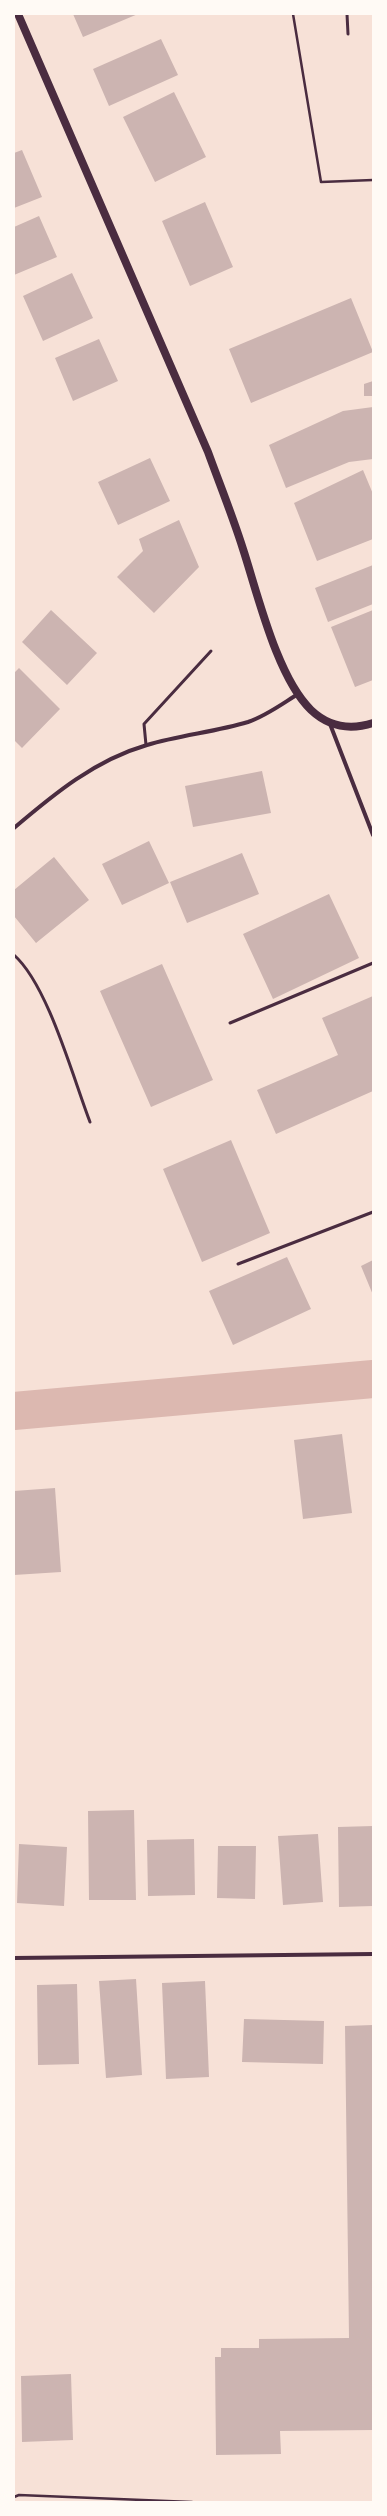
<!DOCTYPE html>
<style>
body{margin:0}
#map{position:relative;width:387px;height:2516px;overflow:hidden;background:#f7e1d7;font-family:"Zilla Slab",serif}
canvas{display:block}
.frame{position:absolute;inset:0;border:15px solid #fffaf5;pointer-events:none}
</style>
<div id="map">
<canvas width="387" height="2516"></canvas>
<div class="frame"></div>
</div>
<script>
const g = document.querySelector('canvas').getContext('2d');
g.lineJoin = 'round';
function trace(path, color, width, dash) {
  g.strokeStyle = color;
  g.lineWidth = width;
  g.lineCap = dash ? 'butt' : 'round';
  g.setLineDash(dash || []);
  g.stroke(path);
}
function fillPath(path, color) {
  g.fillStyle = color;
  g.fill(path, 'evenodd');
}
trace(new Path2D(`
 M14 1411 373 1379`), '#dcb8b0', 38);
fillPath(new Path2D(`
 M73 14H138L83 37Z
 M161 39 178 75 109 106 93 69Z
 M174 92 206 157 155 182 123 117Z
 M22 150 42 197 14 208V153Z
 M205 202 233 267 190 286 162 221Z
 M39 216 57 257 14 275V227Z
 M72 273 93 318 43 341 23 296Z
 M351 298 373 352 251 403 229 349Z
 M99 339 118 381 73 401 55 358Z
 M373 381V396H364V384Z
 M373 407V459L349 462 286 488 269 445 343 411Z
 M150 458 170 501 118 525 98 482Z
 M363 470 373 494V539L317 561 294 503Z
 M179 520 199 567 154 613 117 577 143 551 139 539Z
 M373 565V604L328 622 315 588Z
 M51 610 97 653 67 685 22 642Z
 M373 610V680L355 687 331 627Z
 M19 668 60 709 22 748 14 740V673Z
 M262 771 271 813 193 827 185 786Z
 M149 841 169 883 122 905 102 864Z
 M242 853 259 894 187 923 170 882Z
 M54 857 89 900 36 943 14 916V890Z
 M329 894 359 958 273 999 243 934Z
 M162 964 213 1080 151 1107 100 991Z
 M373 996V1091L276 1134 257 1090 338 1055 322 1018Z
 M231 1140 270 1233 202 1262 163 1169Z
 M287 1257 311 1309 233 1345 209 1291Z
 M373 1260V1295L361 1266Z
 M342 1434 352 1513 303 1519 294 1440Z
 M55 1488 61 1572 14 1575V1491Z
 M134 1810 136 1900H89L88 1811Z
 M373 1826V1906L339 1907 338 1827Z
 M318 1834 323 1902 283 1905 278 1836Z
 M194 1839 195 1895 148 1896 147 1840Z
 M19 1844 67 1847 64 1906 17 1903Z
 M218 1846H256L255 1899 217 1898Z
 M136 1979 142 2075 106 2078 99 1981Z
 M205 1981 209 2077 166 2079 162 1983Z
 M77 1984 79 2064 38 2065 37 1985Z
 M244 2019 324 2021 323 2064 242 2062Z
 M373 2025V2430L280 2431 281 2454 216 2455 215 2357H221V2348H259V2339L349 2338 345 2026Z
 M71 2374 73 2440 22 2442 21 2376Z`), '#ccb4b1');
trace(new Path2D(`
 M293 14 321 182 373 180
 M14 2497 19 2495 192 2502`), '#4a2c40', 2.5);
trace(new Path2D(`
 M347 14 348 34
 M146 745 144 724 211 651
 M14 955C48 985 73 1078 90 1122
 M230 1023 373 963
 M238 1264 373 1212`), '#4a2c40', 3);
trace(new Path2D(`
 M330 724 373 835
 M14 828C54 794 95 760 147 745 180 735 215 732 248 722 266 716 282 704 298 694
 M14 1958 373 1954`), '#4a2c40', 4);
trace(new Path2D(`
 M18 14 208 452C220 485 233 517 243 549 258 595 277 677 311 710 329 727 351 730 373 723`), '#4a2c40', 8);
</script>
